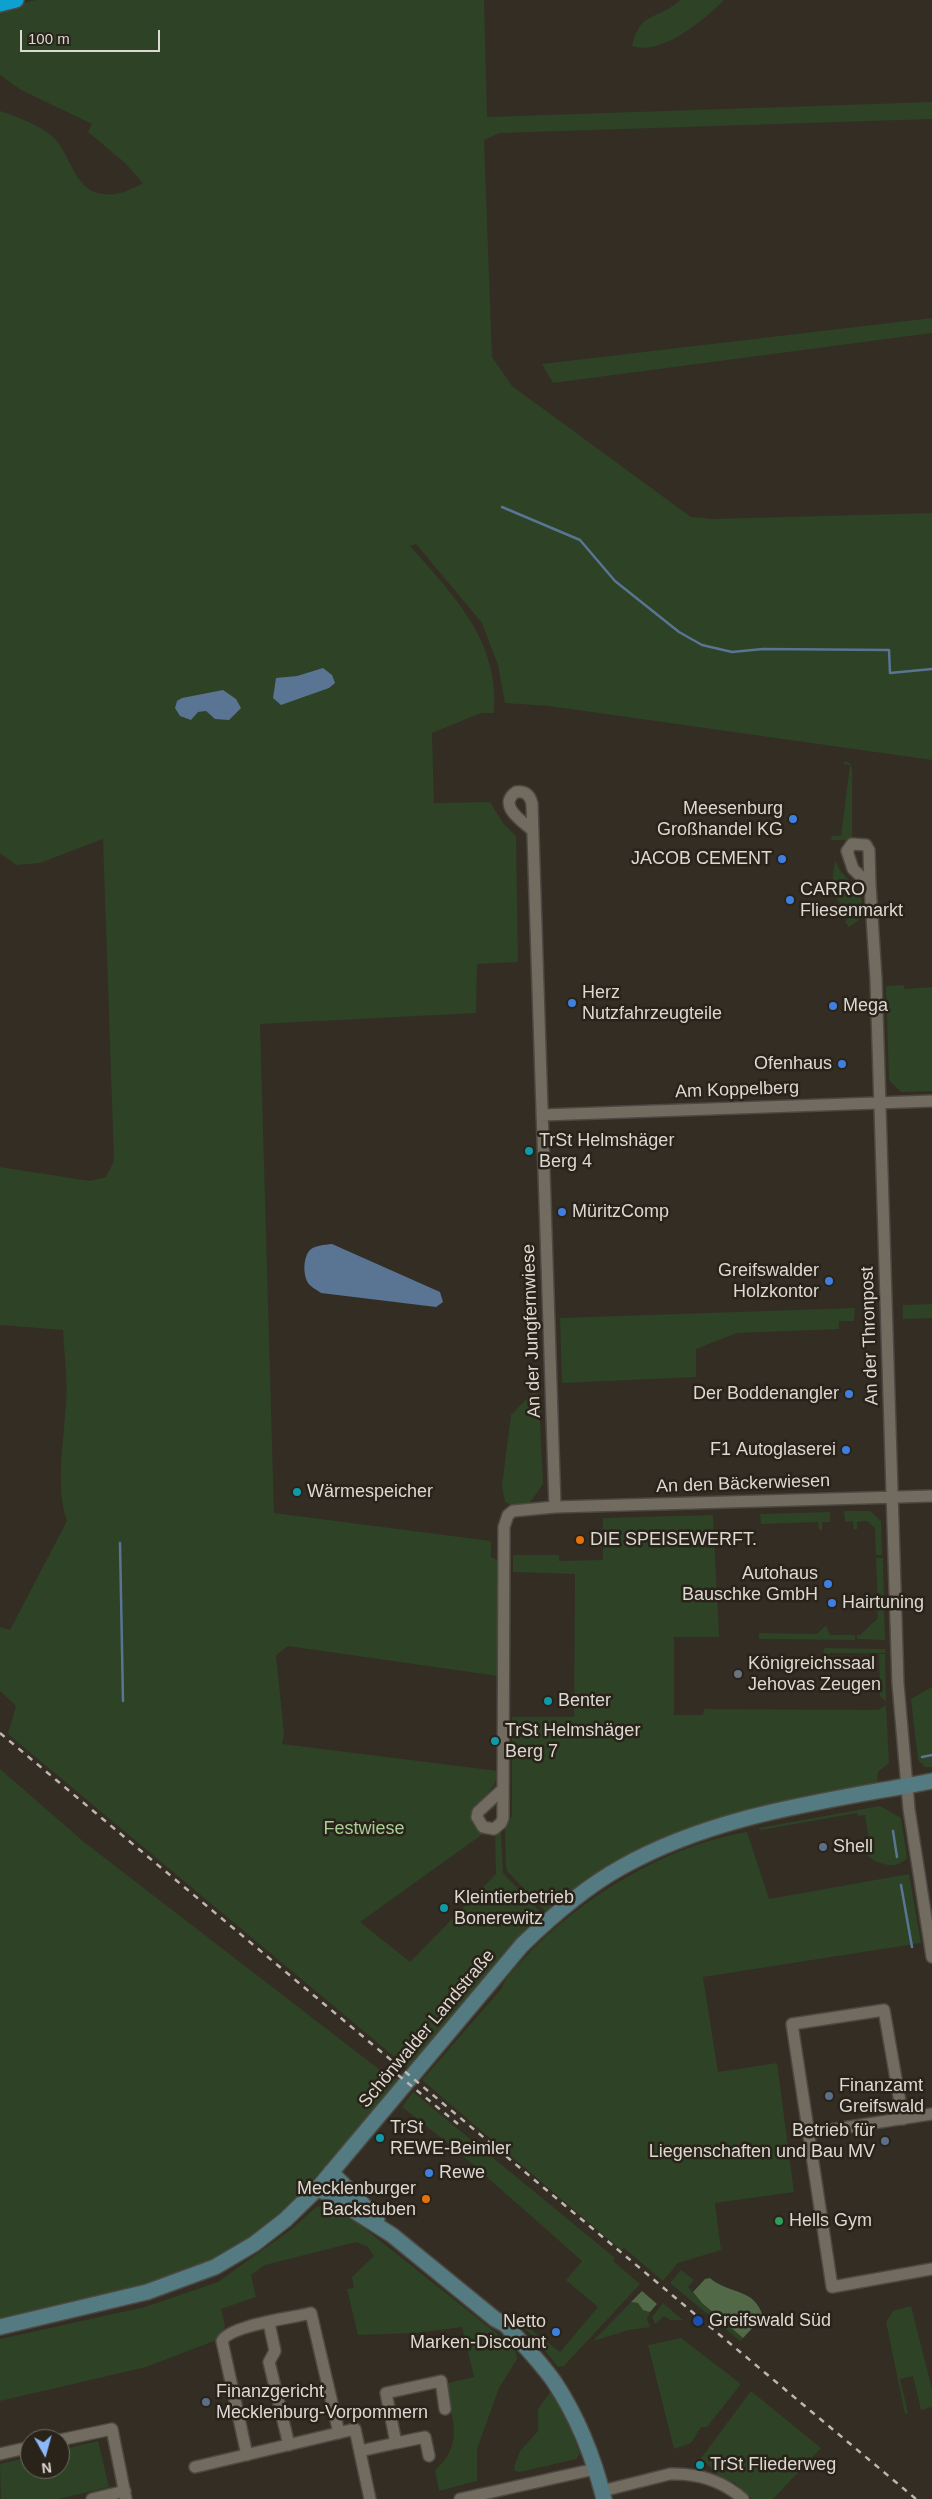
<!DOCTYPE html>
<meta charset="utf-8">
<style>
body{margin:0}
#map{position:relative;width:932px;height:2499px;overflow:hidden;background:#332d24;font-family:Arial,sans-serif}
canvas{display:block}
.north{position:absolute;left:20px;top:2429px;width:50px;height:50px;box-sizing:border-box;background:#29231a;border:1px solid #716b64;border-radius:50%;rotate:173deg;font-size:14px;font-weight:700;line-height:20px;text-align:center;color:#dcd8d2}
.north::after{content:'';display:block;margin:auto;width:18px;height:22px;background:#8bb9fc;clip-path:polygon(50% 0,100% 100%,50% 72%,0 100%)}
.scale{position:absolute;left:20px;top:30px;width:140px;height:22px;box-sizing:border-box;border:2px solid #dcd8d2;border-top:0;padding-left:6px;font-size:15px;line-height:18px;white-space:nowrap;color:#dcd8d2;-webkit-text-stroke:4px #29231a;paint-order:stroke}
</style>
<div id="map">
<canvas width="932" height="2499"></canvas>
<div class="north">N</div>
<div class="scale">100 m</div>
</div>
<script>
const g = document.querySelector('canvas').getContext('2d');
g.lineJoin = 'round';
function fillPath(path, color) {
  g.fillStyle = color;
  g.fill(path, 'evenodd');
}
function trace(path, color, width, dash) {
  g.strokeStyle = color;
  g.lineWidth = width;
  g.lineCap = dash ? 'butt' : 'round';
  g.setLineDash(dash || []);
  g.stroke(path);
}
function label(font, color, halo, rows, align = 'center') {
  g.font = font + ' Arial,sans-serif';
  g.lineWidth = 5;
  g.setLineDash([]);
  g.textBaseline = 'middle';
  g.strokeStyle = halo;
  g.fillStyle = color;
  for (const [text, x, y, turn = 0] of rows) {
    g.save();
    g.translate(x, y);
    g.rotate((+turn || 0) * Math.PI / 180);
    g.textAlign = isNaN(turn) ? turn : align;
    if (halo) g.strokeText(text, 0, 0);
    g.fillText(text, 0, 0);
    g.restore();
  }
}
fillPath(new Path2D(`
 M36 0H484L487 117 932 102V119L500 133 484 140 492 357 512 386 691 517 713 519 932 513V760L549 706 505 703 498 665 482 623 416 544 410 546C454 596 500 641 494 713H481L432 733 434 803 490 802 503 823 516 836 518 962 477 964 476 1013 260 1024 274 1513 491 1541V1557L497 1560 498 1676 288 1646 276 1655 284 1734 282 1744 498 1771C498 1799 453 1806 484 1833L360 1922 410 1962 496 1874 495 1834 501 1831 503 1873 542 1914 543 1918 409 2069 8 1734 16 1706 0 1691V1627L10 1630 67 1521C55 1486 64 1440 66 1403 68 1379 64 1354 63 1330L0 1325V1167L90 1181 106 1177 114 1161 103 839 40 863 16 865 0 853V111C17 117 38 124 52 136 72 154 73 191 103 194 118 196 130 190 143 183L125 163 88 132 92 124 21 90 0 75V9Z
 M680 0H724C704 20 662 56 632 46 640 10 658 21 680 0Z
 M932 318V333L553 383 542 364Z
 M845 761 850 763 852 769V840H831L832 836H841L850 765 844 764Z
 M835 860 840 870 861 894 863 917 849 927 845 922 850 915 831 892Z
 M904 985V989L932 987V1091L901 1092 889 1080 886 986Z
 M932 1304V1318L903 1319V1305Z
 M855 1308 854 1321H839V1329L737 1333 696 1349V1377L562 1383 560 1318Z
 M532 1393H538L539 1401 543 1484 529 1504 511 1505 505 1502 502 1486 511 1415Z
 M844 1511H870L881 1521 882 1555H876L875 1528 867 1521 857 1522V1529L854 1530 853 1521 845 1522Z
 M830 1512V1522H822V1530H819L818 1522 761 1524 760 1514Z
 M713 1515 719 1637H674V1715H703L704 1709 878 1710 886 1705 889 1763 878 1772 877 1784 767 1805 717 1820 549 1913 545 1911 507 1871 506 1866 505 1827 512 1816V1717H574L575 1574 513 1572V1555H559V1561L603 1560V1518Z
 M876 1558H883L884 1606 878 1607Z
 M884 1608 885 1640 857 1639V1635H860L878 1618 877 1609Z
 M826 1625 830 1635H855V1640L759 1639V1633L817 1634Z
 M824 1648 885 1649 886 1653H829V1660L823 1658Z
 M884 1654H885L886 1702 880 1696 879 1654Z
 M930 1688H932V1767H925L918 1760 911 1699Z
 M0 1769 84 1842 380 2070 390 2072 400 2081 307 2186 302 2197 285 2213 227 2255 149 2286 0 2319Z
 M880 1806 901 1818 907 1858C896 1871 874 1864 865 1853L871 1852 865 1815 858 1816 857 1813 761 1830 759 1828Z
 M747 1832 769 1899 909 1874 921 1943 703 1977 718 2072 777 2063 794 2192 715 2203 721 2250 678 2263 663 2281 624 2248 621 2250 422 2080 502 1988C506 1975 518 1966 527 1955 582 1897 667 1845 747 1832Z
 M413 2092 615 2258 613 2261 640 2284 564 2366 558 2367 534 2337 516 2321V2318L560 2352 598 2307 566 2280 582 2261 454 2148 402 2107Z
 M326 2205 333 2206 354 2220 515 2348 517 2359 499 2388 477 2449V2481L439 2491 435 2470C465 2444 452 2418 444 2384L474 2377 462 2327 417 2333 358 2335 347 2289 354 2288 352 2277 374 2256 368 2247 356 2242 265 2265 251 2275 256 2297 221 2309 225 2326 219 2339 146 2367 0 2401V2339L145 2307 218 2282 293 2228 316 2207Z
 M681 2270 694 2280 688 2287 702 2303 743 2338 740 2341 670 2283Z
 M631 2302 638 2303 650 2312 647 2319 650 2327 629 2330 593 2341Z
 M663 2303 683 2320H670L664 2316 655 2324 652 2317Z
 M911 2306 932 2389V2407L921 2410 913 2376 900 2379 908 2413 905 2414 886 2322 893 2311Z
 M681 2338 741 2384 707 2427H701L691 2443 674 2449 648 2345Z
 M551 2391 565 2415 580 2454 576 2459 520 2472 515 2471 514 2467 520 2451 538 2431V2409Z
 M751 2391 821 2448 773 2499H752L735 2483 719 2476 701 2458Z
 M98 2441 109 2487 58 2499H1L0 2464 30 2457V2469H60V2450Z`), '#2e4225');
fillPath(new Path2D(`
 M710 2278C729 2295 755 2287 763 2317L743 2338 702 2303 693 2292 705 2279Z
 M642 2291 657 2304 650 2312 643 2310 638 2303 631 2302Z`), '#526948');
fillPath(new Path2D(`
 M323 668 332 675 335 683 329 688 281 705 273 698 276 678 297 676Z
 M223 690 236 699 241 708 229 720 215 719 206 711 198 712 191 720 180 716 175 708 177 701 182 698Z
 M332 1244 440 1292 443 1302 436 1307 321 1293C317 1290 311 1287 308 1283 303 1275 303 1259 309 1251 314 1245 325 1245 332 1244Z`), '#5a7494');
trace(new Path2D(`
 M502 507 580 540 615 581 679 632 702 645 732 652 763 649 889 650 890 673 932 669
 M120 1543 123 1701
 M922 1757 932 1755
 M893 1831 897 1857
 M901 1885 912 1947`), '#5a7494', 2.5);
const street = new Path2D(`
 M532 830C522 821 497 805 516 792 525 791 530 795 532 804L555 1507
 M870 885 869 850 866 845 852 844 847 851 853 869 870 885 876 979 898 1684 909 1809 932 1957
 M543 1115 932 1101
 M503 1789 478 1812 477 1817 483 1827 494 1829 501 1823 503 1818 504 1527 508 1515 513 1511 555 1507 932 1496
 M903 2119 884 2010 792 2024 832 2287 932 2269
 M810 2133 932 2114
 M269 2323 275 2351 269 2362 289 2445
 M60 2440 112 2429 126 2499
 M396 2443 425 2437 429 2456
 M360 2451 396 2443 386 2393 441 2381 445 2409
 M0 2454 30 2447
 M247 2455 222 2341C230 2325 293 2318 311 2313L339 2433
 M195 2467 355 2429 370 2499
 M602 2491 670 2474C697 2473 723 2481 743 2499
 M92 2499 125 2491
 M460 2499 595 2469`);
const secondary = new Path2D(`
 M331 2172 377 2219
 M318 2188 392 2235 495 2319 506 2325C522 2344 541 2362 555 2383 578 2418 594 2459 604 2499
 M0 2327 147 2292 215 2267 254 2244 285 2220 318 2188 522 1945C552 1916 584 1888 620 1868 715 1814 827 1801 932 1781`);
const highway = new Path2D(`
 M0 4 16 0`);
trace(street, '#4d4840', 14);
trace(secondary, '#4d4840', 18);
trace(highway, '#4d4840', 18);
trace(street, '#716b60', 11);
trace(secondary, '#537b81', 15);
trace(highway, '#0ea0ce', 15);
trace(new Path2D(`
 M0 1733 916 2499
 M398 2075 458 2124`), '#bcb8b1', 2.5, [6, 6]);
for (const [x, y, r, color] of [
 [793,819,5,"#3f7fe0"],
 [782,859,5,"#3f7fe0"],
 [790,900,5,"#3f7fe0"],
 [572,1003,5,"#3f7fe0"],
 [833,1006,5,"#3f7fe0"],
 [842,1064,5,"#3f7fe0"],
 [529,1151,5,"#0f9aa8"],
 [562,1212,5,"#3f7fe0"],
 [829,1281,5,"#3f7fe0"],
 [849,1394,5,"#3f7fe0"],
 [846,1450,5,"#3f7fe0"],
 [297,1492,5,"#0f9aa8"],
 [580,1540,5,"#e8710a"],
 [828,1584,5,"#3f7fe0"],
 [832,1603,5,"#3f7fe0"],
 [738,1674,5,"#6b7280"],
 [548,1701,5,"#0f9aa8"],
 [495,1741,5,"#0f9aa8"],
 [823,1847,5,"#5c6f8a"],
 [444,1908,5,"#0f9aa8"],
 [829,2096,5,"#5c6f8a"],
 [380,2138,5,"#0f9aa8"],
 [885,2141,5,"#5c6f8a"],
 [429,2173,5,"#3f7fe0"],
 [426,2199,5,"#e8710a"],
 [779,2221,5,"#2e9e5b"],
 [698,2321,6,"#1a4fb4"],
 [556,2332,5,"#3f7fe0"],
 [206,2402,5,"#5c6f8a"],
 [700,2465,5,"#0f9aa8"]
]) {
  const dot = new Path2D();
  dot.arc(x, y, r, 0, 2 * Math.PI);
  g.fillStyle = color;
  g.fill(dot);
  trace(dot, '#29231a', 2);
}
label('18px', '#dcd8d2', '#29231a', [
 ["Meesenburg",783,809,"right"],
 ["Großhandel KG",783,830,"right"],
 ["JACOB CEMENT",772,859,"right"],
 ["CARRO",800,890],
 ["Fliesenmarkt",800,911],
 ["Herz",582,993],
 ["Nutzfahrzeugteile",582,1014],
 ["Mega",843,1006],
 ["Ofenhaus",832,1064,"right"],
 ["TrSt Helmshäger",539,1141],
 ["Berg 4",539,1162],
 ["MüritzComp",572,1212],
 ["Greifswalder",819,1271,"right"],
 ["Holzkontor",819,1292,"right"],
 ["Der Boddenangler",839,1394,"right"],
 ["F1 Autoglaserei",836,1450,"right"],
 ["Wärmespeicher",307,1492],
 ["DIE SPEISEWERFT.",590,1540],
 ["Autohaus",818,1574,"right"],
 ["Bauschke GmbH",818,1595,"right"],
 ["Hairtuning",842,1603],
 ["Königreichssaal",748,1664],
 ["Jehovas Zeugen",748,1685],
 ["Benter",558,1701],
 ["TrSt Helmshäger",505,1731],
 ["Berg 7",505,1752],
 ["Shell",833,1847],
 ["Kleintierbetrieb",454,1898],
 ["Bonerewitz",454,1919],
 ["Finanzamt",839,2086],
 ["Greifswald",839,2107],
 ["TrSt",390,2128],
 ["REWE-Beimler",390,2149],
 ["Betrieb für",875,2131,"right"],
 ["Liegenschaften und Bau MV",875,2152,"right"],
 ["Rewe",439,2173],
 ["Mecklenburger",416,2189,"right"],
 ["Backstuben",416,2210,"right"],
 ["Hells Gym",789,2221],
 ["Greifswald Süd",709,2321],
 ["Netto",546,2322,"right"],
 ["Marken-Discount",546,2343,"right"],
 ["Finanzgericht",216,2392],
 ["Mecklenburg-Vorpommern",216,2413],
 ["TrSt Fliederweg",710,2465]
], 'left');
label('18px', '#dcd8d2', '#29231a', [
 ["Am Koppelberg",737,1090,-2],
 ["An der Jungfernwiese",532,1331,-92],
 ["An der Thronpost",870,1336,-92],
 ["An den Bäckerwiesen",743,1484,-2],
 ["Schönwalder Landstraße",427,2029,-50]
]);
label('18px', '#a6ce95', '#29231a', [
 ["Festwiese",364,1829]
]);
</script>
